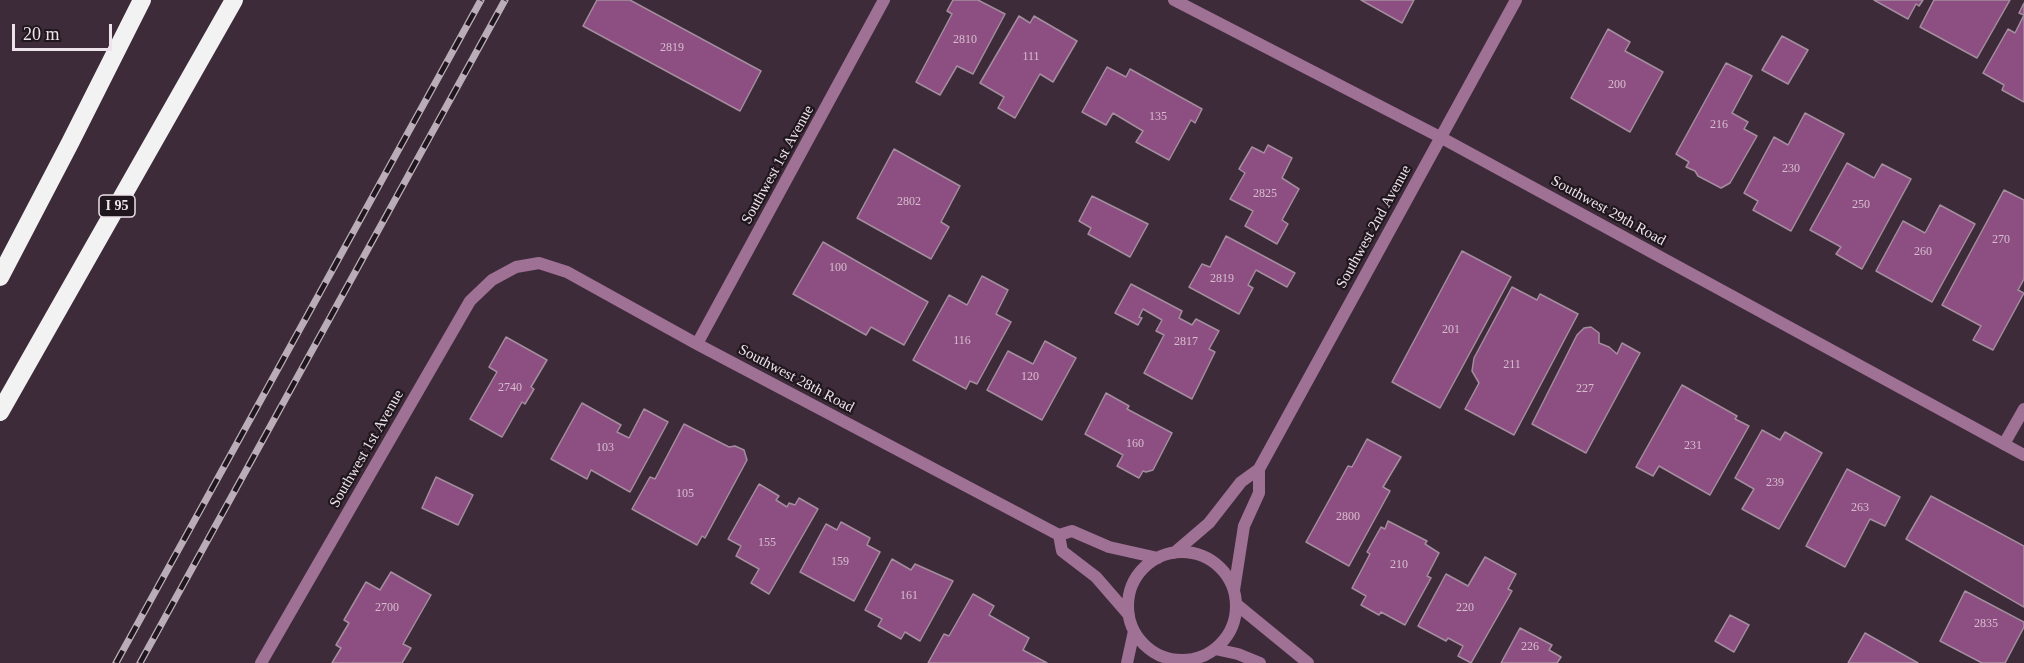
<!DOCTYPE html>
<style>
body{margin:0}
#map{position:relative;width:2024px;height:663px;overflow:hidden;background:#3e2b3a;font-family:"Times New Roman",serif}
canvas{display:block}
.scale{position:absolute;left:12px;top:24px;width:100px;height:27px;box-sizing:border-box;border:3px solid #eee2eb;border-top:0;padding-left:8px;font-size:18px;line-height:21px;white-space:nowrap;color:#eee2eb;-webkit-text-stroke:4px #20171e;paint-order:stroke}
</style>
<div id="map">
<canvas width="2024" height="663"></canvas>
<div class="scale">20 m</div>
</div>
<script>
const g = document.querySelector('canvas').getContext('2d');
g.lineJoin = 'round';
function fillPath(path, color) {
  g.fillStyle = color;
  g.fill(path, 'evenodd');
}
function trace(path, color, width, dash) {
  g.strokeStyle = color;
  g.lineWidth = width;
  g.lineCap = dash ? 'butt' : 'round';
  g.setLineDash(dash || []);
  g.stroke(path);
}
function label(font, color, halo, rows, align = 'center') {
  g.font = font + ' "Times New Roman",serif';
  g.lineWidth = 4.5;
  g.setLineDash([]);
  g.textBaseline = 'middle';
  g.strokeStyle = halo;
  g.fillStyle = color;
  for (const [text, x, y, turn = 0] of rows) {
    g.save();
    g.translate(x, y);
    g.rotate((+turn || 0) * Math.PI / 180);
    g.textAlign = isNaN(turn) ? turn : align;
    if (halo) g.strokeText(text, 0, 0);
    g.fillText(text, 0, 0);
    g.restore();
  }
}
const building = new Path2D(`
 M597 0H630L761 71 740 111 583 26Z
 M953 0H978L1005 14 973 74 957 66 940 95 916 82 952 14 947 11Z
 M1361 0H1414L1402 23Z
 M1874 0H1923L1919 6 1916 4 1908 19Z
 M1934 0H2010L1977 58 1920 27Z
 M2024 3V102L2002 90 2004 85 1983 73 2008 29 2015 33 2024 15 2019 13Z
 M1019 16 1030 23 1034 16 1077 41 1053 82 1040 74 1015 118 998 108 1004 97 980 83Z
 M1608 29 1630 42 1625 51 1663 72 1630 132 1571 98Z
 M1782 36 1808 50 1788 84 1762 70Z
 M1726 63 1752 76 1732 113 1748 122 1744 129 1757 136 1730 183 1721 188 1698 176 1695 171 1686 167 1689 162 1676 154Z
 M1107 67 1126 77 1130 69 1202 109 1195 123 1191 120 1169 160 1136 142 1143 131 1113 113 1106 125 1082 112Z
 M1805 113 1844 134 1791 231 1753 210 1758 201 1744 193 1774 137 1788 145Z
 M1268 145 1292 158 1282 178 1299 189 1282 220 1288 224 1277 244 1245 226 1253 211 1230 199 1245 173 1239 169 1252 147 1264 153Z
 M894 149 960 186 941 222 949 227 931 259 857 218Z
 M1847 163 1874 178 1882 164 1911 179 1862 269 1836 254 1841 247 1810 230Z
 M2004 190 2024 200V279L2018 290 2024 293 1993 350 1973 340 1981 326 1942 305Z
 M1092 196 1148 224 1130 257 1088 234 1091 228 1079 221Z
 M1940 205 1975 224 1932 302 1876 271 1903 221 1925 233Z
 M1226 236 1295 273 1287 287 1256 270 1248 285 1253 288 1239 314 1189 287 1202 264 1210 267Z
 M823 242 928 302 904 345 871 327 866 335 793 294Z
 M1462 251 1511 277 1440 408 1392 382Z
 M982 276 1008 290 996 314 1011 322 977 384 970 381 966 389 913 360 949 295 967 305Z
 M1131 284 1182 311 1179 318 1192 325 1196 319 1219 331 1209 349 1215 352 1192 399 1144 373 1164 335 1156 331 1162 320 1143 309 1139 317 1142 318 1138 325 1115 313Z
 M1512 287 1537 300 1540 294 1578 314 1514 435 1465 409 1479 383 1472 371 1474 358Z
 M1591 327 1599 333V343L1609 347 1617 354 1622 343 1640 353 1586 453 1532 424 1577 335 1584 328Z
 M506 337 547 360 531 387 534 389 525 404 522 402 502 437 470 419 497 372 489 367Z
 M1045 341 1076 358 1042 420 987 390 1008 351 1033 364Z
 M1682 385 1737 416 1735 419 1749 426 1710 495 1659 466 1653 476 1636 467Z
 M1106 393 1129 406 1127 409 1172 433 1153 470 1146 472 1143 471 1139 478 1117 466 1123 455 1085 434Z
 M582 403 621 425 617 432 629 438 644 409 668 422 630 492 591 470 587 479 551 459Z
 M684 424 729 447 735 446 744 450 747 460 705 538 702 536 697 545 632 509 650 477 655 479Z
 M1762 430 1780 440 1785 432 1822 453 1779 529 1742 509 1754 489 1735 478Z
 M1367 439 1401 457 1383 487 1390 491 1349 566 1306 542 1348 466 1352 467Z
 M1847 469 1900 497 1885 526 1870 519 1845 567 1806 546Z
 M436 477 473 495 458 525 422 508Z
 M759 484 779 496 776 500 787 507 789 503 795 505 799 498 818 509 769 594 751 583 759 569 736 556 741 546 728 539Z
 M1931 496 2024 546V607L1906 539Z
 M1388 521 1427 541 1425 544 1439 553 1427 576 1431 578 1405 625 1381 612 1379 615 1361 605 1366 596 1352 588 1370 554 1367 552 1381 527 1385 529Z
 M841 522 870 538 867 545 880 552 854 601 800 572 826 524 837 530Z
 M1485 557 1516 574 1508 589 1512 591 1471 663 1458 656 1463 646 1448 638 1446 641 1418 626 1446 574 1468 586Z
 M892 559 911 570 915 564 953 581 920 641 905 632 901 639 878 626 882 619 865 610Z
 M391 572 431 595 403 644 411 648 402 663H332L341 648 336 645 349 623 344 620 366 582 380 590Z
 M1965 591 2024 622V627L2005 663H1982L1940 641Z
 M973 594 994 606 989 615 1029 638 1023 650 1047 663H928L944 634 949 636Z
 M1730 615 1749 625 1734 652 1715 641Z
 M1520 628 1552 645 1549 650 1561 657 1557 663H1501Z
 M1865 633 1918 663H1848Z`);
fillPath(building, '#8d4e81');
trace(building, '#a48d9e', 1.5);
trace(new Path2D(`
 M2004 444 2024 409`), '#9f7195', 12);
trace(new Path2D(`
 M1174 0 1440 137 2024 455
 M697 344 884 0
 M1059 535 1062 551 1096 577 1129 615
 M1128 606a54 54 0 1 1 108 0a54 54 0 1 1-108 0Z
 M1174 553 1209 523 1241 482 1259 469 1516 0
 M1234 590 1244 526 1259 493V469
 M1236 604 1308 663
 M1215 649 1238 654 1260 663
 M261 663 470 301 492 280 516 267 539 263 567 272 697 344 1059 535 1072 531 1109 547 1158 558
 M1127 663 1134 631`), '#9f7195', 12);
trace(new Path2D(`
 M0 277 70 143 142 0
 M0 412 234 0`), '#f2f2f2', 18);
const rail = new Path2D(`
 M116 663 481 0
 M140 663 505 0`);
trace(rail, '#bbadb8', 7);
trace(rail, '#20171e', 4.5, [14]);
label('12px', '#d6bdd0', null, [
 ["2810",965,40],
 ["2819",672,48],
 ["111",1031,57],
 ["200",1617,85],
 ["135",1158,117],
 ["216",1719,125],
 ["230",1791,169],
 ["2825",1265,194],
 ["2802",909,202],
 ["250",1861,205],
 ["270",2001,240],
 ["260",1923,252],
 ["100",838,268],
 ["2819",1222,279],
 ["201",1451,330],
 ["116",962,341],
 ["2817",1186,342],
 ["211",1512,365],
 ["120",1030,377],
 ["2740",510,388],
 ["227",1585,389],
 ["160",1135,444],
 ["231",1693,446],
 ["103",605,448],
 ["239",1775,483],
 ["105",685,494],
 ["263",1860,508],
 ["2800",1348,517],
 ["155",767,543],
 ["159",840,562],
 ["210",1399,565],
 ["161",909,596],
 ["2700",387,608],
 ["220",1465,608],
 ["2835",1986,624],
 ["226",1530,647]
]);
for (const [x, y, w] of [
 [117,206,36]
]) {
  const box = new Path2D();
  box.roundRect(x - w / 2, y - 11, w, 22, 4.5);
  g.fillStyle = '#20171e';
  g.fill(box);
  trace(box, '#eee2eb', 1.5);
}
label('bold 14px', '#eee2eb', null, [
 ["I 95",117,206]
]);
label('15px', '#eee2eb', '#20171e', [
 ["Southwest 1st Avenue",778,165,-61],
 ["Southwest 29th Road",1608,211,29],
 ["Southwest 2nd Avenue",1374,227,-61],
 ["Southwest 28th Road",796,379,28],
 ["Southwest 1st Avenue",367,449,-60]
]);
</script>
